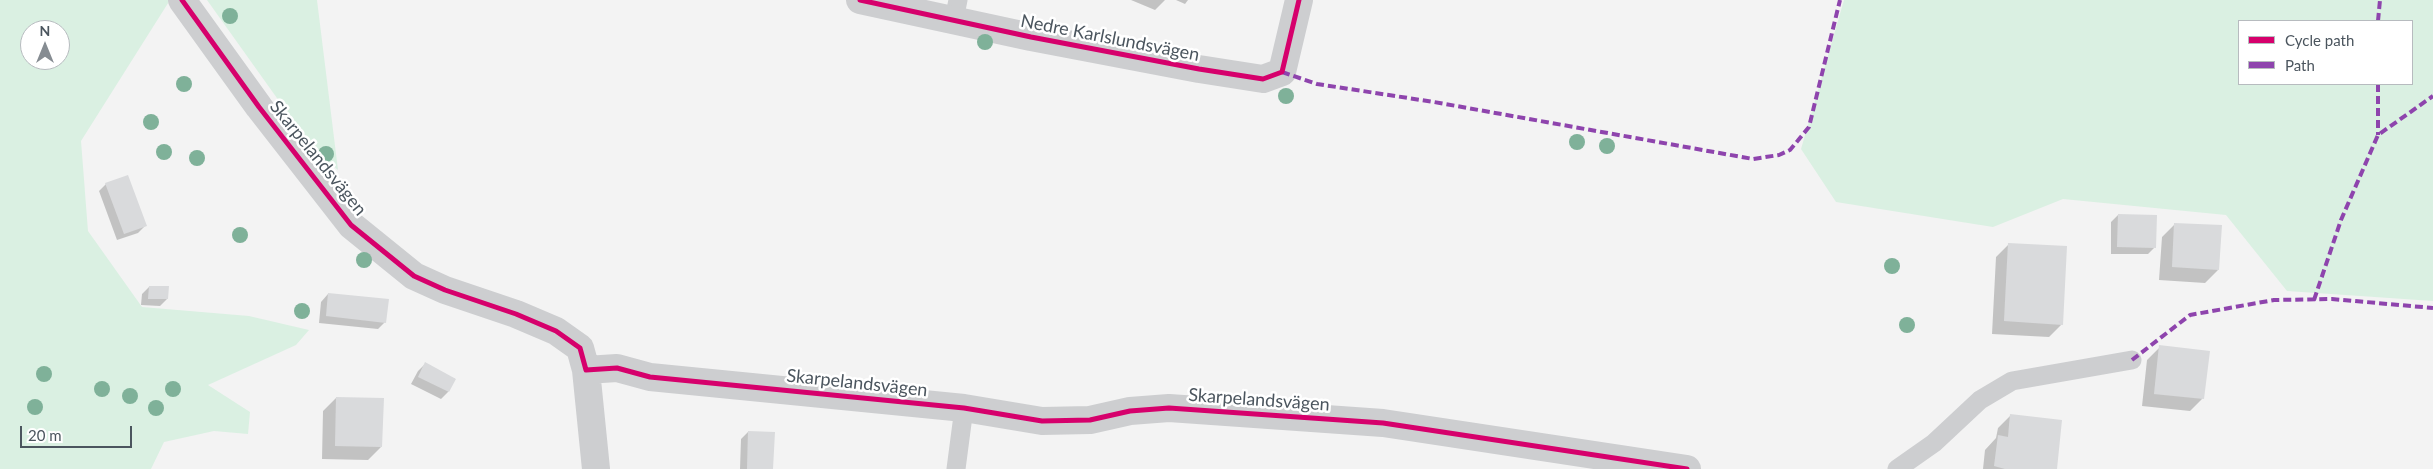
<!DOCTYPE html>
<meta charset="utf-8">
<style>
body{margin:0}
#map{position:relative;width:2433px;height:469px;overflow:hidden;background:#f3f3f3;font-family:Lato,sans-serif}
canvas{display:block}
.legend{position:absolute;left:2238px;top:20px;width:175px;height:65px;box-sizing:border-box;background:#fff;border:1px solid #b7bbbf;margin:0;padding:6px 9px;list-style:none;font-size:15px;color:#4b555e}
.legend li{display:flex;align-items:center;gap:10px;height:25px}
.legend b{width:25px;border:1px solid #b7bbbf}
.north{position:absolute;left:20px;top:20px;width:50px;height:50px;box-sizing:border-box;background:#fff;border:1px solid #b7bbbf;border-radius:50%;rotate:0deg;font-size:14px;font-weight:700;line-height:20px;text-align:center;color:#4b555e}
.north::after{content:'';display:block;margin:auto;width:18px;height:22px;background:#868c92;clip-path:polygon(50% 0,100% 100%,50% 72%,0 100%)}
.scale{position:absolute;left:20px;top:426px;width:112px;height:22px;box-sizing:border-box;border:2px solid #4b555e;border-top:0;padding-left:6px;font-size:15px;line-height:18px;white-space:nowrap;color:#4b555e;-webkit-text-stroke:4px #fff;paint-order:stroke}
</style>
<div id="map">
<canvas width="2433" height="469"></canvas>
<ul class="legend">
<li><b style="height:6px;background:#d6006c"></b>Cycle path</li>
<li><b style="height:6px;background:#8e44ad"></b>Path</li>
</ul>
<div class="north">N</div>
<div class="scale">20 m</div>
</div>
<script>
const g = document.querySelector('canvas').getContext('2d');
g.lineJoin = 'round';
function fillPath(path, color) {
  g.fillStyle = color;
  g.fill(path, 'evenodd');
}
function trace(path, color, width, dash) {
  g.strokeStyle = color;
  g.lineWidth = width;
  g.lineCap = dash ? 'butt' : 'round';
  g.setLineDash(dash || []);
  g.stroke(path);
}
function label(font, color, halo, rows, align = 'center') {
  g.font = font + ' Lato,sans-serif';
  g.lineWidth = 5;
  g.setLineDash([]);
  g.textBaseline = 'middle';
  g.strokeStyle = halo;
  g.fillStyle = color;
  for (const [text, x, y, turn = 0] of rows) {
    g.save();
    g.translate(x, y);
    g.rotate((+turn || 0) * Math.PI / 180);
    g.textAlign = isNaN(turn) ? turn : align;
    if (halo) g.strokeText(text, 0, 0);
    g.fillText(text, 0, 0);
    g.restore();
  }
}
fillPath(new Path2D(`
 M0 0H170L81 141 88 231 142 307 249 316 309 330 296 345 208 385 250 412 248 434 214 431 164 442 151 469H0ZM30 30H60V60H30Z
 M207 0H317L338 170 314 150Z
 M1844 0H2433V301L2287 291 2226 215 2063 199 1993 227 1836 202 1801 149ZM2412 21V84H2239V21Z`), '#daf0e2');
fillPath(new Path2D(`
 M1131 0H1165L1155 10Z
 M1176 0H1188L1185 4Z
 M106 184 146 225 138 233 117 240 99 191Z
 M2118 215 2155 247 2148 254H2111V222Z
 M2175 224 2218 270 2205 283 2159 280 2162 237Z
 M2009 244 2062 324 2049 337 1992 334 1996 257Z
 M149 287 167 299 160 306 141 305 142 294Z
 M328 294 385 322 378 329 319 323 321 302Z
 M2160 347 2203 398 2190 411 2142 406 2147 360Z
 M425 364 455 379 448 392 441 399 411 384 418 371Z
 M336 398 381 447 368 460 322 459 323 411Z
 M2011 415 2055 469H1983L1985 450 1996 438 1998 428Z
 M748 432 772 469H740L741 439Z`), '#0003');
fillPath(new Path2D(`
 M128 175 147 226 124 234 105 183Z
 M2118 214 2157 215 2156 248 2117 247Z
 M2174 223 2222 225 2219 270 2172 267Z
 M2008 243 2067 246 2063 325 2004 321Z
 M149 286H169L168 299H148Z
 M328 293 389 299 386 323 326 316Z
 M2159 345 2210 351 2204 399 2154 394Z
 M425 362 456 379 449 392 418 377Z
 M336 397 384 398 382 447 335 446Z
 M2010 414 2062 420 2057 469H2005L1994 466 1998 435 2008 437Z
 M748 431 775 432 773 469H747Z`), '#d9dadc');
trace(new Path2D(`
 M954 20 958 0
 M956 469 964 408
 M1897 469 1934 443 1980 400 2012 381 2132 360`), '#cdced0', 19);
trace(new Path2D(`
 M182 0 259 107 351 225 414 276 445 290 516 314 556 331 580 348 586 370 617 368 650 377 964 408 1042 421 1090 420 1130 411 1169 408 1383 423 1687 469
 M860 0 1031 37 1199 69 1263 79 1282 72 1299 0
 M586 370 596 469`), '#cdced0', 28);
trace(new Path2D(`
 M2378 21 2380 0
 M1282 72 1317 84 1434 102 1753 159 1779 155 1790 150 1809 127 1840 0
 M2378 84V135
 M2314 300 2341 220 2378 135 2433 96
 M2132 360 2190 315 2274 300 2332 299 2433 308`), '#8e44ad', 4, [8, 4]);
trace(new Path2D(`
 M182 0 259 107 351 225 414 276 445 290 516 314 556 331 580 348 586 370 617 368 650 377 964 408 1042 421 1090 420 1130 411 1169 408 1383 423 1687 469
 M860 0 1031 37 1199 69 1263 79 1282 72 1299 0`), '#d6006c', 5);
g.fillStyle = '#7fb199';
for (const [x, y] of [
 [230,16],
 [985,42],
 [184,84],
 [1286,96],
 [151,122],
 [1577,142],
 [1607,146],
 [164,152],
 [326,154],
 [197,158],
 [240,235],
 [364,260],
 [1892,266],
 [302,311],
 [1907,325],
 [44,374],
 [102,389],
 [173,389],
 [130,396],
 [35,407],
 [156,408]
]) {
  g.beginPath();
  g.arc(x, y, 8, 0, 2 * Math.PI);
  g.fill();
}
label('18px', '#4b555e', '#fff', [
 ["Nedre Karlslundsvägen",1110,38,11],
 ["Skarpelandsvägen",318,158,51],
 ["Skarpelandsvägen",857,383,6],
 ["Skarpelandsvägen",1259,400,4]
]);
</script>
